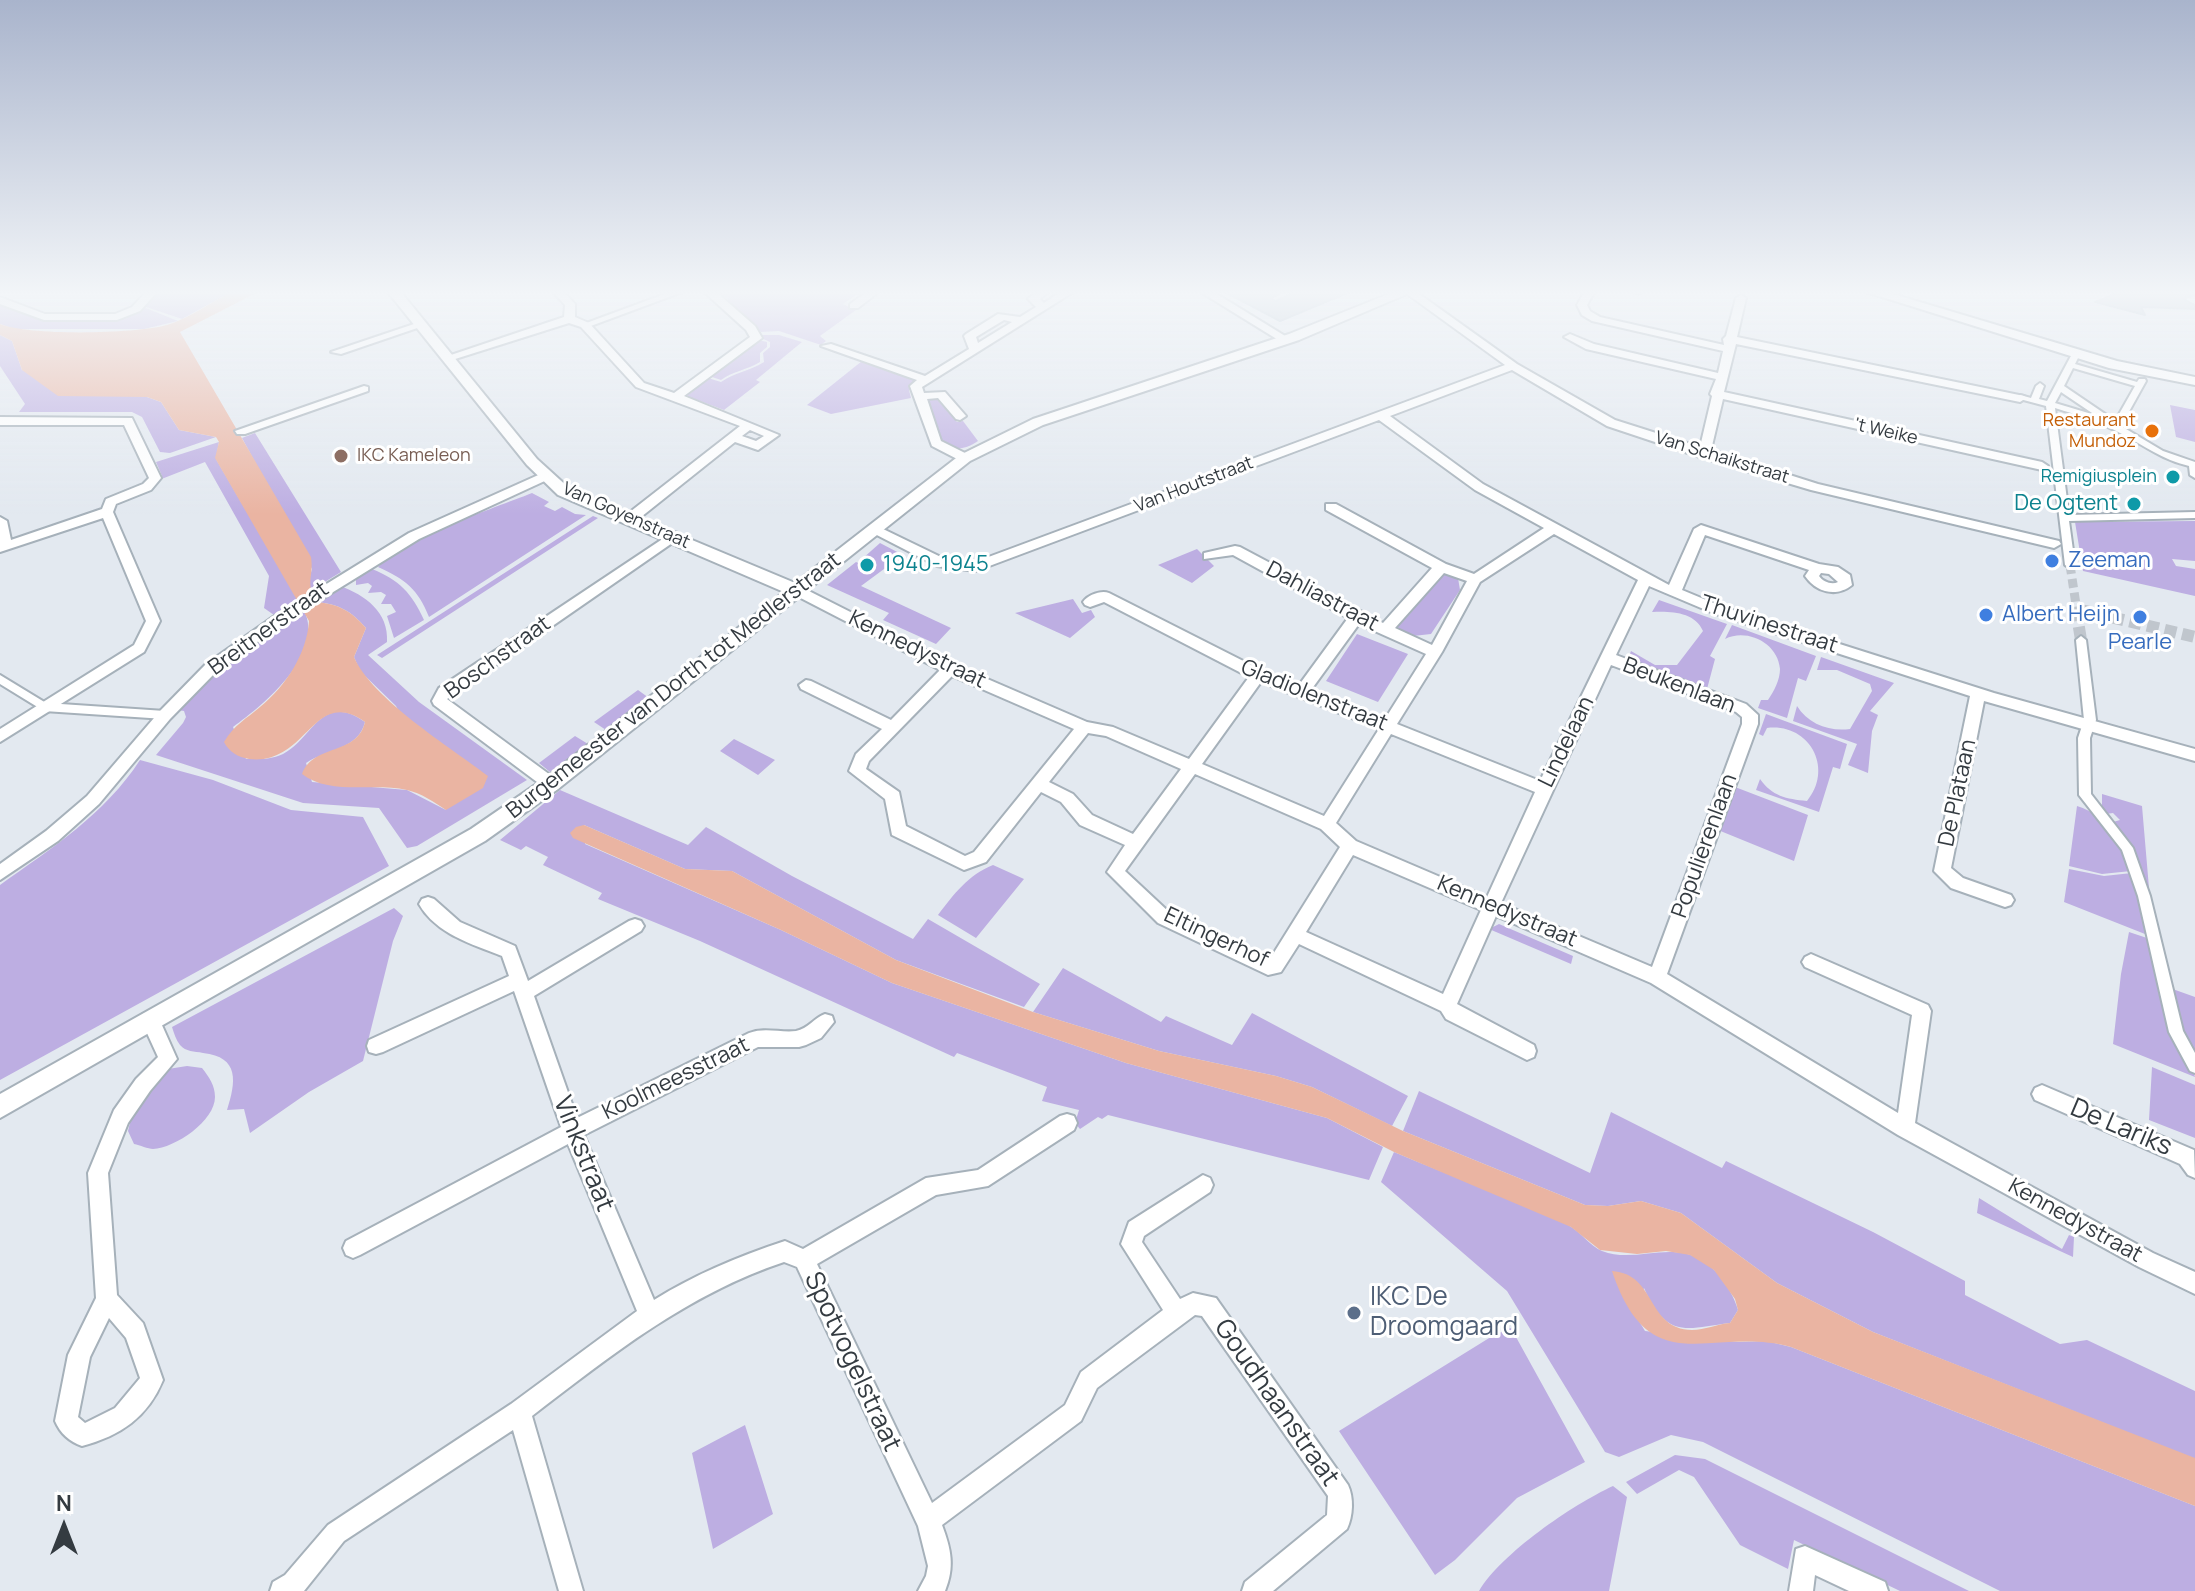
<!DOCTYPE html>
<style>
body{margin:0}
#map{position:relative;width:2195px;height:1591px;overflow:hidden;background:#e3e9f0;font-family:Manrope,sans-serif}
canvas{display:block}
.north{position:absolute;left:24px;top:1487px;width:80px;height:80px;-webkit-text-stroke:6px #fff;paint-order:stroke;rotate:0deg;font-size:22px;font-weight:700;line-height:32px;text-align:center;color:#343b41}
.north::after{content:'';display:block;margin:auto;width:28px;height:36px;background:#343b41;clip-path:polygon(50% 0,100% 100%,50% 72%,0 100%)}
</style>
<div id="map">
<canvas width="2195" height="1591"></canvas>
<div class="north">N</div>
</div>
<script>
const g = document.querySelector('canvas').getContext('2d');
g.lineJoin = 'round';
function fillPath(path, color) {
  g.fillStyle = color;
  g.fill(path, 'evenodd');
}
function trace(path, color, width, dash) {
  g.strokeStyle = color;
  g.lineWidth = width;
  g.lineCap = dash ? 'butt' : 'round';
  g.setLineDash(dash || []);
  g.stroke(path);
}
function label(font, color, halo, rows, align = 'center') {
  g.font = font + ' Manrope,sans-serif';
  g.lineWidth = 6;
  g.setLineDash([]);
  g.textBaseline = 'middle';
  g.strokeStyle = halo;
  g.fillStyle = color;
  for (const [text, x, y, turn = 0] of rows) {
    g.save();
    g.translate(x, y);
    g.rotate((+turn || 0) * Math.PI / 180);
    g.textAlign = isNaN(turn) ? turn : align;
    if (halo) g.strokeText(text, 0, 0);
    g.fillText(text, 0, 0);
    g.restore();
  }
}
fillPath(new Path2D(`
 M161 291H233L182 319 143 306Z
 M719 291H866L869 292 863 296 856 295 843 304 856 310 820 336 826 341 821 345 779 331 761 332Z
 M0 303 37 319H118L146 308 178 321 144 329H14L0 324Z
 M0 335 12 341 22 370 147 397 161 402 179 430 216 437 170 453 160 452 142 417 132 412H19L25 404 0 366Z
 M762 335H779L802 342 756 380 760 382 724 410 687 396 708 378 721 382C735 372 750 371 764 362L763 353 770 347V342L761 338Z
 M759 340 767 342V347L760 353V362C747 370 733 371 721 380L709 376Z
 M862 361 916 378 909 390 911 398 831 414 807 405Z
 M929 398H936L957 422 963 421 978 441C963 451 955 450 939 442L925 399Z
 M2170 405 2195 410V442L2176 437Z
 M255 433 341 572 310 591 308 583 312 569 242 438Z
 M219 442 216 459 298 599 274 615 264 608 269 576 205 462 159 480 162 476 156 462Z
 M532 493 549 502 544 506 555 511 562 507 575 514 586 515 429 617C418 589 405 579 378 567 406 537 492 509 532 493Z
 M593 516 598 518 382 658 377 655Z
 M2195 521V561L2172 559 2176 566 2195 569V596L2083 571 2075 522Z
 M880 543 903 555 861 586 951 628 936 644 883 620 889 613 827 585 856 562 867 567 871 564 862 559Z
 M1197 549 1214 566 1192 583 1158 565Z
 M372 569C399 580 412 593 424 620L394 638 387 616 396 612 391 604H381L386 595 381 592 368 593 372 586 368 583 356 585V576Z
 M1446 573 1458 578 1460 590 1431 634 1413 636 1398 630 1396 626 1400 618H1406L1437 582 1436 576Z
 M340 586C365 595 389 612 387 642L368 655 419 702 527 780 417 846 407 848 379 808 303 803 156 755 183 723 186 717 184 711 178 710C216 670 260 641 304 610 325 654 265 704 233 727L246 759C259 759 270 760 283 754 313 739 321 691 365 722 358 750 327 749 306 763L312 782 407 790 446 810 396 706 360 671 354 657 366 628C351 611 339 604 316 602Z
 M1073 599 1082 613 1091 610 1095 617 1070 638 1015 613Z
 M1659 600 1727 624 1710 656 1715 659 1707 689 1628 659 1631 651 1655 665H1677L1703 631C1695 612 1671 611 1652 612Z
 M1732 625 1816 656 1806 681 1798 678 1787 718 1758 708 1761 700H1768C1774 691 1780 680 1780 669 1778 643 1747 628 1725 639Z
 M1357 634 1408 654 1378 702 1326 681Z
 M1821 657 1894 683 1870 711 1878 715 1872 731 1868 773 1848 765 1857 744 1793 721 1797 706C1808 724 1830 732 1850 729L1872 691 1870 684 1837 670H1817Z
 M638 690 649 698 606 730 594 722Z
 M1766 714 1847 744 1840 769 1833 767 1819 812 1756 790 1760 779C1772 796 1786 799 1807 801 1834 769 1810 723 1767 728L1763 736 1759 734Z
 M575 736 588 744 550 772 539 763Z
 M734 739 775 760 758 775 720 751Z
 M140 760 213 780 291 810 363 817 389 866 0 1080V885C52 848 105 814 140 760Z
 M1735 787 1808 815 1794 861 1718 830Z
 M560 790 688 845 706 827 792 876 913 939 928 919 1040 984 1024 1007 896 960 732 871 685 869 584 825 585 844 781 930 892 983 1126 1063 1327 1118 1383 1147 1369 1180 1108 1115 1102 1119 1098 1117 1080 1129 1075 1123 1079 1110 1042 1101 1047 1087 957 1053 954 1057 700 941 598 899 602 893 543 865 548 857 526 846 521 850 500 840Z
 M2102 794 2142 806 2149 888 2144 886 2127 842 2113 822 2120 820 2113 813 2106 814 2102 809Z
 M2077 806C2109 816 2120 841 2131 871L2102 874 2069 866Z
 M993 865 1024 879 976 938 938 915C954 894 968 875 993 865Z
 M2069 869 2104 876 2132 873 2150 936 2064 902Z
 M394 908 403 916 393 941 363 1061 309 1092 250 1133 244 1109 227 1110C236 1082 240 1057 203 1053 194 1051 186 1052 180 1045 176 1040 174 1033 172 1027Z
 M1499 924 1573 956 1571 964 1489 929Z
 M2129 932 2150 939 2195 1077 2113 1044 2121 974Z
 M1063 968 1161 1022 1166 1016 1232 1045 1252 1013 1408 1096 1392 1126 1312 1087 1276 1076 1159 1051 1033 1012Z
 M2167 987 2195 997V1062L2192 1058Z
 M187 1066 202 1068C209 1077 215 1085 215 1097 215 1121 175 1148 153 1149 148 1149 140 1145 134 1144L128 1131 132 1114 148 1090 168 1069Z
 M2152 1067 2195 1085V1138L2149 1120Z
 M1419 1091 1590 1173 1611 1112 1722 1168 1726 1161 1873 1232 1965 1281V1295L2060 1344 2087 1340 2195 1391V1459L1873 1332 1777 1283 1681 1213 1641 1201 1608 1206 1585 1205 1403 1131Z
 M1394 1152C1451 1176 1512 1198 1568 1225 1580 1231 1590 1246 1602 1251 1635 1264 1671 1240 1703 1261 1719 1271 1733 1292 1738 1310L1730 1323C1684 1329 1667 1339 1644 1288L1636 1316 1645 1331 1738 1342 1766 1341 1791 1347 2195 1506V1591H2000L1703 1442 1671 1435 1619 1457 1605 1452 1507 1291 1381 1182Z
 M1979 1198 2062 1249 2069 1235 2074 1237 2073 1257 1977 1213Z
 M1511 1328 1585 1462 1517 1498 1455 1560 1435 1575 1339 1431 1494 1335Z
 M745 1425 773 1514 713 1549 692 1453Z
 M1675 1455 1705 1459 1969 1591H1900L1794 1540 1788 1569 1740 1545 1694 1477 1679 1470 1637 1494 1626 1482Z
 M1613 1486 1627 1497 1609 1591H1479C1502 1553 1572 1505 1613 1486Z`), '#bdaee2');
fillPath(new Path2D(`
 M233 291H260L180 332 311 557C314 577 305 582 316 602 339 604 351 611 366 628L354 657C372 699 450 747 488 776L483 788 446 810C434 802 421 793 407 790 373 782 330 796 302 774 314 743 357 756 365 722 313 685 308 766 249 759 238 757 229 752 224 742 234 725 246 719 260 707 286 686 307 653 309 621L215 458 219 442 216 437 179 430 161 402 147 397 58 396 22 370 12 341 0 335V324C30 336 134 334 167 325 190 318 211 302 233 291Z
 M584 825 685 869 732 871 896 960 1033 1012 1159 1051 1276 1076 1312 1087 1403 1131 1585 1205 1608 1206 1641 1201 1681 1213 1777 1283 1873 1332 2195 1458V1506L1791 1347C1711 1325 1650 1385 1612 1271 1657 1274 1646 1329 1692 1330 1705 1330 1717 1324 1730 1323L1738 1310 1735 1299 1714 1270 1690 1255 1666 1251 1637 1254 1600 1250 1571 1227 1394 1152 1327 1118 1126 1063 892 983 781 930 573 838 570 833 576 827Z`), '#eab4a2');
const building = new Path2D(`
 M1223 291H1285L1271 298 1276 301 1297 291H1352L1280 321Z
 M2123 291H2195V295L2183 299 2195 305V309L2141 307 2145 315 2095 302Z`);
fillPath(building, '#b9c6d1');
trace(building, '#adbdcb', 2);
trace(new Path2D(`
 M2070 565 2077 611
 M2077 609 2084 611`), '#c0c6cd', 9, [9, 5]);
trace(new Path2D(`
 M2076 609 2081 640
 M2077 609 2195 637`), '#c0c6cd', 12, [12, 6]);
const pedestrian = new Path2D(`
 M673 291H685L588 327 581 325Z
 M2076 351 2080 354 2075 364 2137 382 2139 379H2145L2146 381 2121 426 2163 451 2195 462V478L2190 475 2189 466C2162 460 2144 445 2120 433 2100 422 2078 415 2055 408L2069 515 2195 512V518L2069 521 2075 565 2070 568 2065 565 2046 406 2016 398 2020 395 2031 398 2036 386 2040 383 2044 386 2039 399 2047 401 2072 354ZM2073 368 2135 386 2114 423 2111 422V418L2064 386ZM2061 392 2095 415 2055 403Z
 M2081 636 2086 640 2096 720 2090 738 2091 794 2133 848 2150 896 2183 1031 2195 1053V1073L2190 1071 2169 1032 2138 896 2122 850 2079 795 2078 738 2084 720 2076 640Z
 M0 675 46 703 165 711 171 715 165 719 44 711 0 684Z`);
const minor = new Path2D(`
 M147 291H158L140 311 117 320H44L0 304V297L45 314H115L132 307Z
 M552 291H563L575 304V317L589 323 644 383 674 393 750 337 746 330 703 291H715L755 326 762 338 684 396 779 435 758 450 735 442 636 521H626V515L740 426 636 387 581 327 569 323 452 360 442 358 564 317 565 305ZM750 430 764 436 756 441 742 436Z
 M868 291H880L858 308H850V304Z
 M1037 291H1049L1040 299 1044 303 1062 291H1075L922 387 924 393 945 392 966 416 960 420 956 419 938 398 927 399 941 441 969 455V461H961L932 446 910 386 917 380 821 346 831 344 925 376 969 349 964 336 966 334 998 314 1020 317 1036 307 1028 299ZM1004 320 1012 322 978 343 976 337Z
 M1199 291H1212L1290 339 1280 341Z
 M1403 291H1415L1517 364 1615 420 1700 447 1712 396 1710 394 1716 379 1586 349 1564 337 1570 334 1594 344 1718 373 1723 351 1592 321 1582 315 1577 305 1585 291H1595L1587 305 1590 311 1600 317 1724 345 1723 339 1726 336 1736 298 1741 295 1746 298 1737 337 2024 396 2026 398 2020 402 1736 344 1724 392 2042 462 2048 466 2042 470 1723 399 1711 450 1818 484 2059 541 2061 544 2054 548 1811 490 1700 457 1607 426 1512 370 1390 416 1483 484 1669 585 1694 529 1701 525 1819 564 1838 567 1850 575 1852 585C1836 598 1816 592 1805 576L1809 570 1705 535 1682 590 1723 607 1994 693 2195 749V761L1984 701 1951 868 1963 878 2011 895 2014 900 2011 905 2005 907 1951 888 1934 871 1970 696 1713 613 1649 586 1616 655 1746 704 1758 715V724L1667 974 1898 1113 1912 1015 1805 967 1802 962 1805 957 1811 954 1928 1005 1931 1011 1915 1123 2153 1253 2195 1272V1294L2139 1267 1898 1135 1651 983 1496 916 1457 1004 1534 1045 1536 1051 1534 1057 1527 1060 1446 1019 1441 1011 1299 944 1281 972 1268 975 1158 923 1107 872 1125 845 1080 825 1061 802 1041 792 986 862 964 870 892 835 885 799 849 771 856 754 882 729 801 689 799 685 806 680 811 681 891 720 940 670 791 593 789 590 791 587H801L955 665 1087 722 1113 727 1189 759 1249 677 1104 602 1090 607 1085 605 1083 602C1088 595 1101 590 1109 593L1263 671 1299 685 1348 618 1233 555 1204 559V553L1235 546 1240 547 1383 623 1432 568 1326 510V504H1336L1446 564 1474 574 1544 528 1475 490 1379 420 976 571 937 566 869 531 871 528H881L945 559 975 562 1505 365ZM1554 534 1638 580 1540 781 1397 724 1442 652 1480 582ZM1444 573 1467 581 1432 645 1395 628ZM1821 573 1829 574 1838 582C1832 585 1823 582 1819 576ZM1359 624 1426 654 1385 719 1311 690ZM1611 665 1736 712 1742 717V724L1652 967 1501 903ZM952 676 1074 729 974 852 965 856 906 826 899 792 866 769 869 761ZM1261 682 1379 729 1324 816 1202 764ZM1088 733 1106 736 1181 769 1133 834 1092 815 1073 794 1049 782ZM1391 734 1535 792 1487 897 1356 841 1336 823ZM1195 774 1321 829 1340 847 1270 959 1170 913 1125 871ZM1353 855 1481 910 1443 994 1306 932Z
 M1630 291H1643L1638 294Z
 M417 323 426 325 341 354 331 352Z
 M364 386 368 387V391L245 434H237L235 431Z
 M0 417 132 418 161 478 151 490 116 504 113 512 160 621 144 652 0 742V729L134 645 146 621 103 518 0 552V517L7 521 11 540 102 509 106 499 143 484 149 478 124 425H0Z
 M545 472 549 473V479L419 539 283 623 215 673 170 719 99 804 58 841 0 880V864L46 831 87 796 160 711 205 665 273 617 409 533Z
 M673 532 678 533V539L447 699 557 780 559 784 557 788H545L434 705 432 701 439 688Z
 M428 897 434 899 460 922 515 946 528 981 629 921 635 919 641 921 644 926 641 931 534 996 577 1118 749 1033C765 1027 781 1033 796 1031 808 1029 814 1018 825 1014L832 1016 834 1022 821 1038 806 1045 799 1047H758L584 1135 654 1300C696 1274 739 1256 785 1241L803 1249 926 1178 978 1170 1060 1116 1067 1114 1074 1116 1077 1123 1074 1130 988 1186 936 1195 817 1264 932 1503 1065 1405 1081 1372 1163 1310 1121 1244 1129 1222 1203 1175 1210 1178 1213 1185 1210 1192 1144 1236 1142 1242 1180 1299 1193 1293 1216 1298 1348 1485C1354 1498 1353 1516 1347 1529L1273 1591H1242L1245 1582 1327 1515 1328 1496 1202 1316 1195 1315 1097 1388 1081 1421 942 1525C951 1549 955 1567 945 1591H918L926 1576 928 1566 918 1526 797 1267 784 1262C688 1294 611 1355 532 1416L583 1591H559L513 1430 344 1541 304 1591H270L273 1582 285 1575 328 1525 511 1404 637 1311 568 1144 360 1255 353 1258 346 1255 343 1248 346 1241 561 1127 514 991 383 1052 376 1054 369 1052 367 1046 369 1040 509 976 502 956C472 944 436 934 419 904L422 899Z
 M150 1012 157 1014 177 1059 150 1091 128 1123 108 1173 117 1295 143 1323 163 1380C148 1417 120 1436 82 1446 70 1442 60 1433 55 1421L68 1355 96 1298 88 1173 114 1110 136 1079 158 1057 141 1020 143 1014ZM109 1318 126 1338 140 1378 115 1408 85 1423 78 1417 90 1357Z
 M2042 1085 2194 1150 2195 1178 2188 1175 2180 1164 2035 1100 2032 1094 2035 1088Z
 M1805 1546 1885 1582 1888 1591H1849L1815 1575 1813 1591H1789L1796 1549Z`);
const tertiary = new Path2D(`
 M387 291H400L537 459 570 489 795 583 960 455 1033 419 1289 334 1396 291H1414L1299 340 1043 425 970 461 558 789 485 841 0 1118V1094L471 829 544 779 784 592 558 495 527 465Z
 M1863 291H1883L2117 361 2195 377V385L2109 368Z`);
trace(pedestrian, '#a6b1ba', 4);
trace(minor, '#a6b1ba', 4);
trace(tertiary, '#a6b1ba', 4);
fillPath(pedestrian, '#fff');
fillPath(minor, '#fff');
fillPath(tertiary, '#fff');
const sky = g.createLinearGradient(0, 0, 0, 514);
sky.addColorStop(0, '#a9b4cc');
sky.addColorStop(0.57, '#f2f5f8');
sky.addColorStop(1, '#f2f5f800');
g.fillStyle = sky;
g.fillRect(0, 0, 2195, 514);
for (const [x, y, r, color] of [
 [2152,431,8,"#e8710a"],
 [341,456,8,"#8d6e63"],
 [2173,477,8,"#0f9aa8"],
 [2134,504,8,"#0f9aa8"],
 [2052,561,8,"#3f7fe0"],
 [867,565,8,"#0f9aa8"],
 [1986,615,8,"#3f7fe0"],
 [2140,617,8,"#3f7fe0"],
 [1354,1313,8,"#5c6f8a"]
]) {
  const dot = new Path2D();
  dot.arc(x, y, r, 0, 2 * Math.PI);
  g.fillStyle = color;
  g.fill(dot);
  trace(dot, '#fff', 3);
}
label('18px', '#c56008', '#fff', [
 ["Restaurant",2136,421],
 ["Mundoz",2136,442]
], 'right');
label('18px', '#343b41', '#fff', [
 ["'t Weike",1886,432,13],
 ["Van Schaikstraat",1722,458,17],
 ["Van Houtstraat",1194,485,-21],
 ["Van Goyenstraat",626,516,24]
]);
label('18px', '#785e54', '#fff', [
 ["IKC Kameleon",357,456]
], 'left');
label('18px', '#0d838f', '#fff', [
 ["Remigiusplein",2157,477]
], 'right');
label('22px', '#0d838f', '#fff', [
 ["De Ogtent",2118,504],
 ["1940-1945",883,565,"left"]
], 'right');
label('22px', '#366cbe', '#fff', [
 ["Zeeman",2068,561],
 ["Albert Heijn",2002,615],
 ["Pearle",2140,643,"center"]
], 'left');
label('22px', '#343b41', '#fff', [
 ["Dahliastraat",1322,597,28],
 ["Thuvinestraat",1769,625,18],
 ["Breitnerstraat",269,629,-36],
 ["Kennedystraat",917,650,26],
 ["Boschstraat",498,658,-36],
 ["Burgemeester van Dorth tot Medlerstraat",674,686,-38],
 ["Beukenlaan",1679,686,21],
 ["Gladiolenstraat",1314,696,22],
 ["Lindelaan",1567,742,-64],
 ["De Plataan",1958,793,-78],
 ["Populierenlaan",1705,846,-70],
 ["Kennedystraat",1507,912,23],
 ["Eltingerhof",1216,938,25],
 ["Koolmeesstraat",676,1079,-26],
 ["Kennedystraat",2075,1221,29]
]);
label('26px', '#343b41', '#fff', [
 ["De Lariks",2121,1128,23],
 ["Vinkstraat",583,1154,68],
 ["Spotvogelstraat",852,1362,65],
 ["Goudhaanstraat",1276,1403,55]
]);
label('26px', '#4e5e75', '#fff', [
 ["IKC De",1370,1298],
 ["Droomgaard",1370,1328]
], 'left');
</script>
